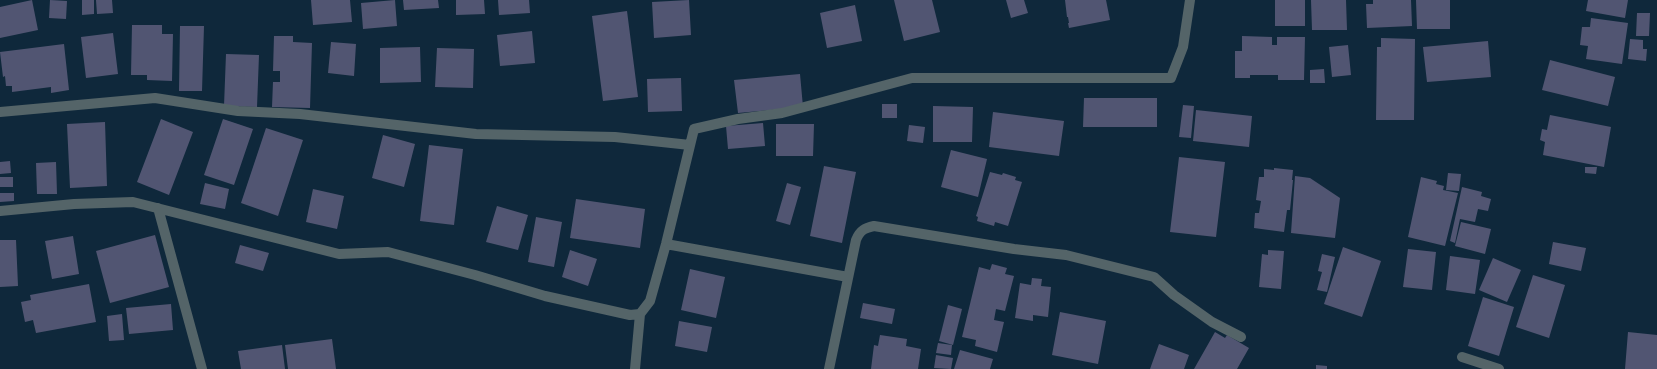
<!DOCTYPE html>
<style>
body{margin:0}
canvas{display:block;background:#0f283b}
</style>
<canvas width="1657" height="369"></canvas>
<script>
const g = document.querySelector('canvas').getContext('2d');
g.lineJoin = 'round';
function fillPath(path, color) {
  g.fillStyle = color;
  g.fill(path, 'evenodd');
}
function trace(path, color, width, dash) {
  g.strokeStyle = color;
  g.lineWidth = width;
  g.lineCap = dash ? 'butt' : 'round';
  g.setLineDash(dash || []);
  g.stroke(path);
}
fillPath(new Path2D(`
 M32 0 38 30 0 38V7Z
 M50 0 67 1 66 19 49 18Z
 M82 0H94V14L82 15Z
 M96 0H112L113 13 97 14Z
 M311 0H350L352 22 313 25Z
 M395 0 397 26 363 29 361 3Z
 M403 0H438L439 8 404 10Z
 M456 0H484L485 14 456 15Z
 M498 0H529L530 13 499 15Z
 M689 0 691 35 654 38 652 2Z
 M894 0H932L940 32 904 41Z
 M1006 0H1024L1028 13 1011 18Z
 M1065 0H1106L1110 20 1069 28 1068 23H1069L1068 17H1067Z
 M1275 0H1305V26H1275Z
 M1311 0H1346L1347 30H1312Z
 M1373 0H1411L1412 26 1367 28 1366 4H1373Z
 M1416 0H1450V29H1417Z
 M1588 0H1628L1625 18 1586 11Z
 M855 5 862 41 827 48 820 13Z
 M627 11 638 97 603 101 592 16Z
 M1637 13H1650L1649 36H1636Z
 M1591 18 1628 23 1622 64 1586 59 1588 46 1580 45 1582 27H1590Z
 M132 25H162V34H173L172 81 147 80V75H131Z
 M180 26H204L202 91H179Z
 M532 31 535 63 500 66 497 35Z
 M113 33 118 74 86 78 81 37Z
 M274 36H293V42L312 43 310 108 272 107 273 82H280V71H273Z
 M1242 36 1272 37V45H1277V37H1305L1304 80H1278V75H1250V78H1235V51H1242Z
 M1381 38 1415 39 1414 120H1376L1377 47H1381Z
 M1630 39 1643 40V49H1647L1646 61 1628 59Z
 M1488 41 1491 77 1427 82 1423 47Z
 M331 42 356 44 354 76 328 73Z
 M64 44 69 90 51 93V87L12 92V86H6L5 76 3 77 0 52Z
 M1348 45 1351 75 1332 77 1329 47Z
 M420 47 421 82 380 83V48Z
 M437 48 474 49 473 88 435 87Z
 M226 54 259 55 257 107 224 106Z
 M1550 60 1615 77 1608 106 1542 90Z
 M1324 69 1325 83H1310V70Z
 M800 74 803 107 738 113 734 80Z
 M681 78 682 111 648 112 647 79Z
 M1084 98H1157V127H1083Z
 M882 104H897V118H882Z
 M1183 105 1194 106 1191 138 1179 137Z
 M933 106 973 107 972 142H933Z
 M1196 110 1252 116 1249 147 1193 141Z
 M993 112 1064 121 1059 156 989 147Z
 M1550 115 1611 127 1604 167 1543 155 1545 142 1540 140 1542 129 1547 130Z
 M161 119 193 132 169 195 137 182Z
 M223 119 253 129 234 185 204 175Z
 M105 122 107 186 70 188 67 124Z
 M763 123 765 146 728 149 726 126Z
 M776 124H814L813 156H776Z
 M909 125 925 127 923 143 907 141Z
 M266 128 303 140 278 216 241 203Z
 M383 135 415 144 404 187 372 178Z
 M429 145 463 149 454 225 420 221Z
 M951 150 987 159 978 197 941 187Z
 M1179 157 1225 162 1216 237 1170 232Z
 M10 161 11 173 0 174V162Z
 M56 162 57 194H37L36 163Z
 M824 166 856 172 842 243 810 236Z
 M1585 167H1597L1596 174 1585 173Z
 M1274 168 1293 170 1292 180H1293L1290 210H1287L1284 232 1254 228 1255 213H1259L1261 201 1256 200 1259 177H1264V169L1274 170Z
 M990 172 1002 175 1003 173 1016 177 1015 180 1022 182 1008 226 995 222 994 226 977 221 978 217 976 216Z
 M1448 173 1461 174 1459 191 1446 190Z
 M1295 176 1310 178 1340 198 1335 238 1291 233Z
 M0 177H13V187H0Z
 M1421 177 1437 181 1436 184 1444 186 1443 190 1458 193 1445 246 1408 237Z
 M205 183 229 189 225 209 200 204Z
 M787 183 801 187 790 225 776 221Z
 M1462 187 1482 192 1481 196 1491 199 1488 211 1478 209 1475 222 1460 219 1455 243 1450 241Z
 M313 189 344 196 337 229 306 222Z
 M0 193H14V201L0 202Z
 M576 199 645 209 640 248 570 238Z
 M497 206 528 215 518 250 486 242Z
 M536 217 562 222 554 267 528 262Z
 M1461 222 1491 229 1485 254 1455 246Z
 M155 235 169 287 110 303 96 251Z
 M73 236 79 274 52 279 45 241Z
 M0 240H16L18 286 0 287Z
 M1553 242 1586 248 1581 271 1549 264Z
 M240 245 269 253 263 271 235 263Z
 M1343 247 1381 261 1362 317 1324 304Z
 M1408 249 1436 252 1432 290 1403 287Z
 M570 250 597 259 588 286 562 277Z
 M1268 250 1284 251 1281 289 1259 287 1262 254 1268 255Z
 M1322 254 1335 257 1327 292 1317 290 1322 272 1318 271Z
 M1450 256 1480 260 1475 294 1446 290Z
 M1493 258 1521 270 1507 302 1479 290Z
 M992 264 1007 268 1005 274 1014 276 1005 311 996 309 994 320 1004 322 997 352 975 346 976 340 962 337 979 267 990 270Z
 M690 269 725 277 716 318 681 310Z
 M1533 275 1565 285 1549 338 1516 327Z
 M1032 278 1042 279 1041 286 1051 287 1048 317 1033 315V321L1015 318 1020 283 1031 285Z
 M89 284 96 322 36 333 33 320 25 322 21 302 31 300 30 295Z
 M1483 297 1514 307 1499 356 1468 346Z
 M863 303 895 309 892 324 860 318Z
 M171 304 173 330 129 334 126 308Z
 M948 305 962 309 953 345 939 341Z
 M1060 312 1106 321 1098 364 1052 355Z
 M122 314 124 340 109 341 107 316Z
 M679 321 712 327 707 352 675 346Z
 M1215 332 1225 338 1227 335 1249 348 1237 369H1194Z
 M1628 332 1657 335V369H1625Z
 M880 335 907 339 906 346 921 349 918 369H871L874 345 878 346Z
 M332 339 336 369H288L285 345Z
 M938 343 952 345 951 355 936 353Z
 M1159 344 1189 355 1184 369H1150Z
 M282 345 285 369H241L238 351Z
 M960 350 993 359 990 369H954Z
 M936 355 953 358 951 369 934 368Z
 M1316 365 1327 366V369H1316Z`), '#515572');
trace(new Path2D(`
 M0 112 155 98 238 111 300 114 476 134 615 137 690 145
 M158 208 202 369
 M0 211 74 204 133 202 339 254 388 252 475 275 545 296 630 315 640 314 650 301 666 244 694 129 738 119 782 113 912 78H1171L1183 47 1190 0
 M666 244 848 277
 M1462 357 1499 369
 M635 369 640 314
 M829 369 856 240C860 230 865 228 874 226L1014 249 1066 255 1154 277 1174 295 1212 322 1241 337`), '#546468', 10);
</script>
